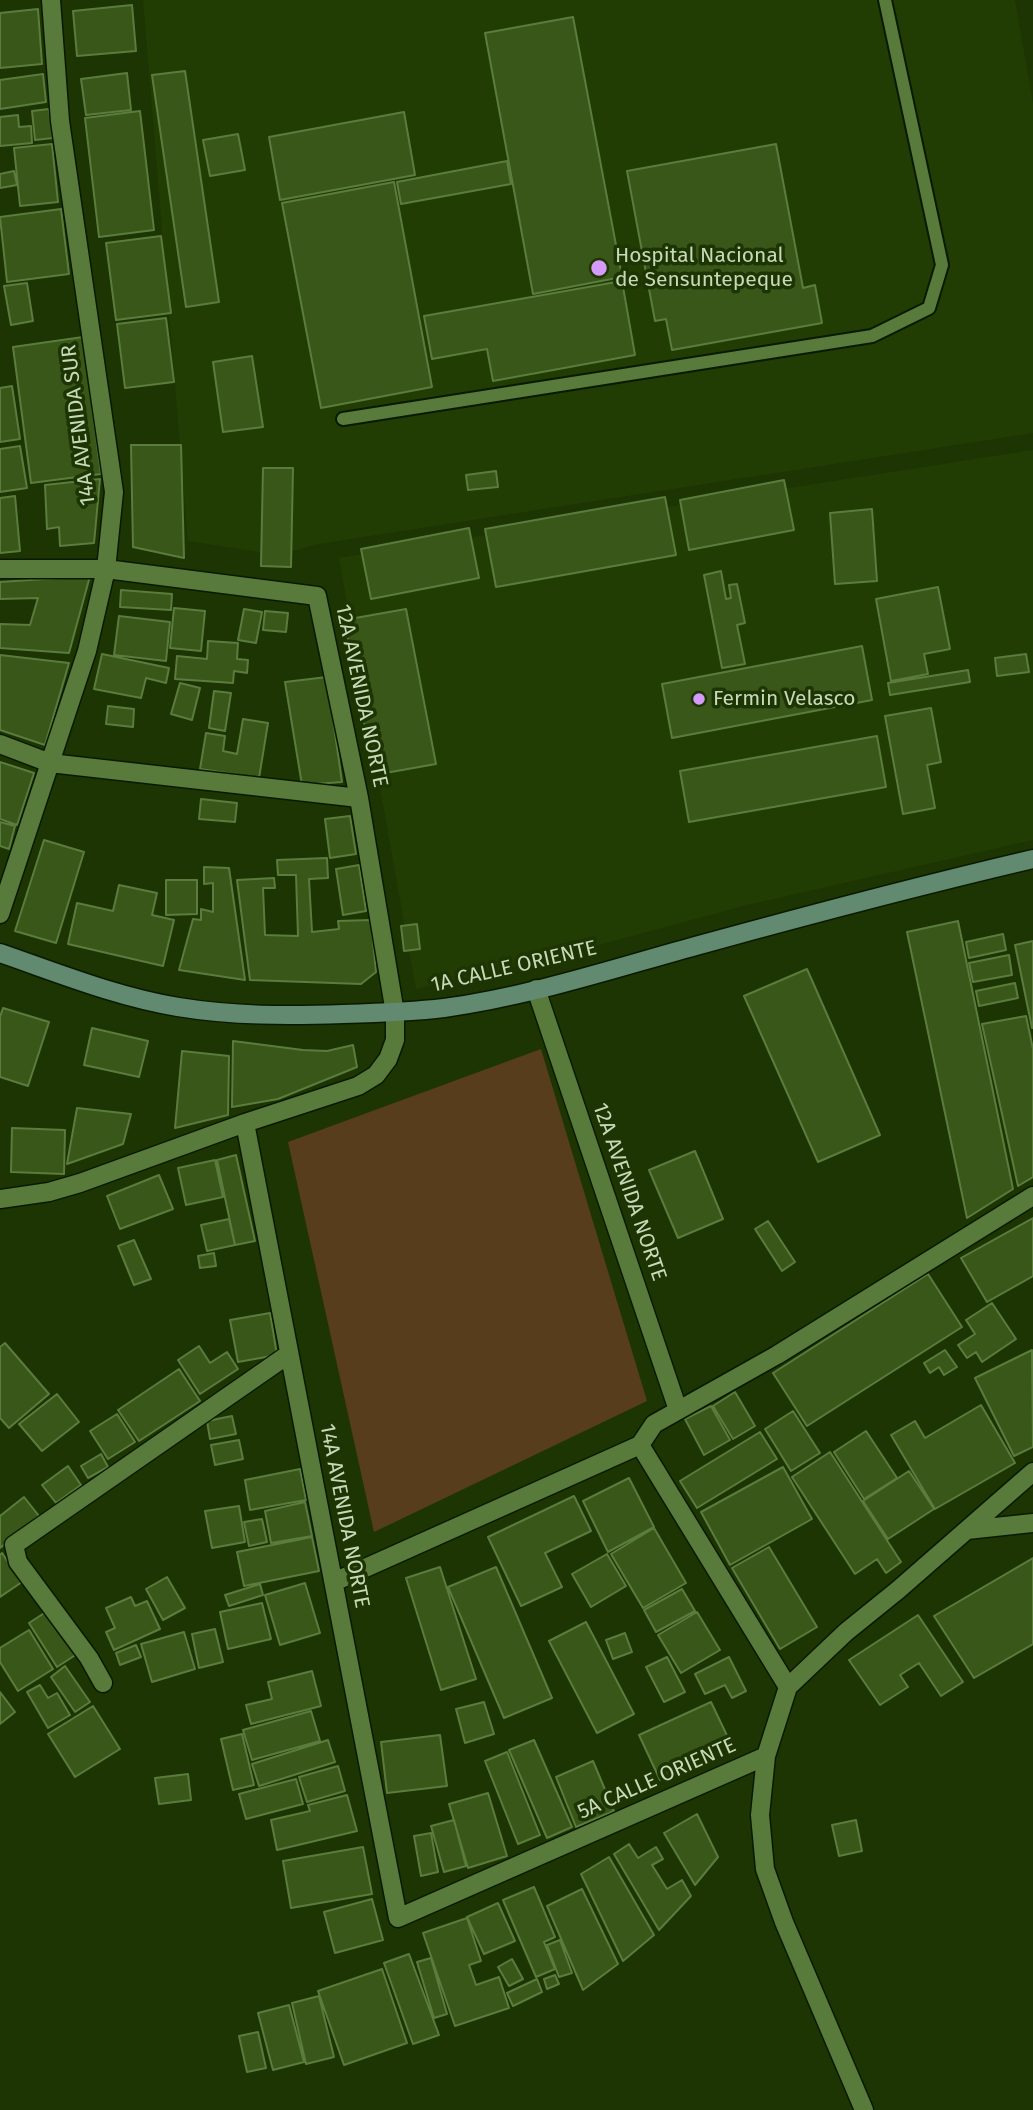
<!DOCTYPE html>
<style>
body{margin:0}
canvas{display:block;background:#1d3403}
</style>
<canvas width="1033" height="2110"></canvas>
<script>
const g = document.querySelector('canvas').getContext('2d');
g.lineJoin = 'round';
function fillPath(path, color) {
  g.fillStyle = color;
  g.fill(path, 'evenodd');
}
function trace(path, color, width, dash) {
  g.strokeStyle = color;
  g.lineWidth = width;
  g.lineCap = dash ? 'butt' : 'round';
  g.setLineDash(dash || []);
  g.stroke(path);
}
function label(font, color, halo, rows, align = 'center') {
  g.font = font + ' "Fira Sans",sans-serif';
  g.lineWidth = 7;
  g.setLineDash([]);
  g.textBaseline = 'middle';
  g.strokeStyle = halo;
  g.fillStyle = color;
  for (const [text, x, y, turn = 0] of rows) {
    g.save();
    g.translate(x, y);
    g.rotate((+turn || 0) * Math.PI / 180);
    g.textAlign = isNaN(turn) ? turn : align;
    if (halo) g.strokeText(text, 0, 0);
    g.fillText(text, 0, 0);
    g.restore();
  }
}
fillPath(new Path2D(`
 M143 0H1015L1033 104V433L318 544 279 555 188 541Z
 M1033 450V840L747 905 539 961 416 989 339 558Z`), '#223d03');
fillPath(new Path2D(`
 M541 1049 647 1401 374 1532 288 1142Z`), '#573d1b');
const building = new Path2D(`
 M132 5 136 51 77 56 73 11Z
 M38 9 42 64 0 68V13Z
 M573 17 622 277 533 294 485 33Z
 M185 71 219 302 186 307 152 75Z
 M127 73 131 110 86 115 81 79Z
 M43 74 46 102 0 109V80Z
 M49 109 53 138 35 140 32 111Z
 M140 111 154 230 99 237 85 118Z
 M404 112 415 175 280 200 269 137Z
 M18 115 19 127 31 126 32 143 0 146V117Z
 M238 134 245 170 210 176 203 140Z
 M52 144 58 202 20 206 14 148Z
 M776 144 803 288 815 285 822 323 672 350 666 319 655 321 627 171Z
 M507 161 511 184 401 204 397 182Z
 M14 171 17 185 0 188V174Z
 M394 182 432 387 321 408 282 203Z
 M61 209 69 274 7 282 0 217Z
 M161 236 171 313 116 320 106 243Z
 M622 281 635 355 493 381 487 349 432 359 424 316Z
 M27 283 33 321 11 325 4 286Z
 M166 318 174 382 125 388 117 324Z
 M83 337 101 474 31 483 13 347Z
 M252 356 263 427 223 432 213 362Z
 M12 386 20 439 0 442V388Z
 M131 445H181L184 558 133 547Z
 M20 446 27 488 0 492V449Z
 M263 468H293L291 567 261 566Z
 M496 471 498 487 468 490 466 475Z
 M100 479 94 543 60 546 59 527 47 529 45 485Z
 M784 480 794 530 689 550 680 500Z
 M15 496 20 551 0 553V498Z
 M665 497 676 555 496 587 485 529Z
 M872 509 877 581 835 584 830 513Z
 M469 528 479 578 371 599 361 549Z
 M721 571 726 599 731 598 729 585 737 584 745 623 737 625 745 664 722 668 704 575Z
 M90 576 69 653 0 648V624L30 625 38 598 0 599V582Z
 M938 587 950 649 924 654 928 674 891 681 876 599Z
 M121 590 172 594 171 610 120 607Z
 M174 608 205 611 201 651 170 648Z
 M244 609 262 612 256 643 238 640Z
 M406 609 436 764 374 775 344 620Z
 M265 611 288 613 286 632 263 630Z
 M119 616 170 622 166 661 114 655Z
 M208 641 238 643 237 659 248 660 247 673 234 671 233 683 175 679 177 656 207 659Z
 M862 646 872 700 672 738 662 684Z
 M102 654 169 668 166 683 146 678 141 698 94 689Z
 M1026 654 1029 672 997 676 995 658Z
 M0 655 69 663 45 745 0 730Z
 M968 670 970 682 890 695 888 683Z
 M327 677 342 782 302 785 285 682Z
 M180 683 200 688 192 720 171 714Z
 M214 691 231 693 225 731 209 728Z
 M108 706 134 709 133 727 106 724Z
 M931 708 941 762 927 765 935 808 903 814 885 716Z
 M243 719 268 723 259 778 200 769 206 733 225 736 223 751 237 754Z
 M877 736 886 787 689 822 680 771Z
 M0 762 34 773 17 825 0 819Z
 M201 799 237 803 235 822 199 819Z
 M350 816 356 854 330 858 325 819Z
 M0 822 15 826 9 849 0 846Z
 M44 840 84 852 56 943 15 931Z
 M327 858 328 878 309 879 312 932 339 929 338 921 371 920 376 972 361 984 250 980 237 880 274 878 275 888H263L265 935 298 936 296 875H278L277 860Z
 M359 865 366 911 343 915 336 869Z
 M204 867 229 868 245 980 179 970 193 919 201 920V909L213 912V883L204 884Z
 M166 880H197V914L166 915Z
 M119 885 157 893 152 915 174 920 163 966 68 944 77 903 113 911Z
 M958 921 1013 1189 967 1218 907 932Z
 M417 924 420 949 404 951 401 926Z
 M1003 934 1006 950 969 958 966 942Z
 M1033 941V1028H1032L1015 945Z
 M1009 955 1012 975 973 982 969 963Z
 M807 969 880 1135 818 1162 744 996Z
 M1015 983 1018 998 979 1006 976 991Z
 M3 1008 49 1022 28 1086 0 1077V1017Z
 M1026 1016 1033 1049V1177L1018 1186 982 1024Z
 M92 1028 148 1041 139 1077 84 1065Z
 M233 1041 303 1050 327 1051 353 1045 357 1067 278 1099 232 1107Z
 M182 1051 229 1056 228 1115 175 1128Z
 M77 1108 131 1114 123 1144 67 1164Z
 M12 1128 65 1130 64 1174 11 1172Z
 M695 1151 723 1219 678 1238 649 1170Z
 M236 1155 255 1241 235 1245 217 1160Z
 M215 1160 223 1197 186 1205 178 1168Z
 M159 1175 173 1209 120 1229 107 1196Z
 M1033 1218V1276L987 1302 961 1258Z
 M229 1219 235 1245 207 1251 201 1225Z
 M768 1221 795 1262 782 1271 755 1229Z
 M134 1240 151 1279 134 1285 118 1246Z
 M214 1253 216 1266 200 1268 198 1256Z
 M928 1274 962 1327 807 1426 773 1373Z
 M992 1303 1016 1339 982 1362 976 1352 967 1358 958 1345 975 1334 966 1320Z
 M270 1313 277 1355 238 1362 230 1320Z
 M5 1343 49 1394 9 1428 0 1418V1347Z
 M199 1346 210 1363 227 1352 238 1369 200 1394 178 1360Z
 M945 1350 957 1367 944 1375 939 1367 930 1373 924 1363Z
 M1032 1350 1033 1447 1014 1456 975 1378Z
 M179 1369 200 1401 139 1441 118 1410Z
 M735 1392 755 1426 733 1439 713 1406Z
 M57 1394 79 1422 42 1451 19 1424Z
 M981 1405 1015 1463 935 1509 891 1435 915 1421 925 1438Z
 M711 1406 730 1440 704 1455 685 1419Z
 M793 1411 820 1453 791 1471 765 1429Z
 M117 1414 135 1442 108 1459 90 1431Z
 M232 1416 236 1434 210 1439 207 1421Z
 M866 1431 897 1478 864 1499 834 1452Z
 M760 1432 777 1459 697 1508 680 1481Z
 M239 1440 243 1459 215 1465 211 1445Z
 M830 1452 901 1562 886 1573 877 1559 855 1574 792 1477Z
 M101 1454 108 1467 88 1478 81 1466Z
 M68 1466 81 1485 56 1503 42 1485Z
 M783 1467 812 1519 730 1565 701 1512Z
 M300 1469 306 1500 250 1510 245 1480Z
 M909 1471 934 1509 888 1539 863 1501Z
 M629 1478 654 1527 608 1552 583 1501Z
 M574 1496 591 1531 545 1553 562 1587 521 1606 488 1537Z
 M24 1497 39 1516 0 1548V1516Z
 M305 1502 312 1536 271 1543 265 1511Z
 M239 1506 245 1542 212 1548 205 1511Z
 M262 1519 267 1542 249 1546 244 1522Z
 M654 1528 686 1583 643 1608 611 1554Z
 M312 1537 319 1571 244 1586 237 1552Z
 M769 1547 817 1627 780 1649 732 1568Z
 M2 1553 22 1582 0 1597V1555Z
 M607 1554 626 1586 591 1607 572 1574Z
 M1033 1558V1644L974 1678 934 1616Z
 M440 1567 476 1679 441 1690 406 1578Z
 M496 1567 552 1698 504 1718 448 1587Z
 M167 1577 185 1608 163 1620 146 1589Z
 M305 1583 320 1633 280 1645 265 1595Z
 M260 1584 263 1595 229 1606 225 1595Z
 M682 1589 695 1611 656 1632 644 1610Z
 M131 1597 135 1606 147 1601 160 1629 114 1650 106 1632 115 1628 106 1608Z
 M262 1603 271 1639 228 1649 220 1612Z
 M49 1610 77 1654 57 1667 29 1623Z
 M697 1612 720 1650 681 1673 658 1635Z
 M918 1615 963 1682 941 1696 919 1663 900 1675 908 1687 880 1705 849 1660Z
 M586 1622 634 1714 597 1733 549 1641Z
 M215 1629 223 1662 199 1668 192 1634Z
 M29 1630 53 1669 18 1691 0 1662V1648Z
 M184 1632 195 1669 152 1682 141 1644Z
 M625 1633 632 1652 613 1659 606 1640Z
 M136 1645 141 1657 120 1665 116 1653Z
 M667 1657 685 1692 664 1702 646 1667Z
 M729 1657 746 1691 732 1698 725 1685 705 1694 695 1674Z
 M65 1666 90 1702 75 1712 51 1677Z
 M312 1671 321 1706 251 1724 246 1705 272 1699 268 1682Z
 M40 1685 48 1698 57 1693 70 1715 48 1728 27 1692Z
 M0 1692 15 1712 0 1724Z
 M484 1702 494 1734 465 1743 456 1709Z
 M711 1702 732 1746 660 1780 639 1735Z
 M93 1706 120 1749 75 1777 48 1734Z
 M311 1711 320 1741 252 1760 243 1730Z
 M242 1734 254 1785 233 1790 221 1739Z
 M440 1735 447 1786 387 1793 381 1742Z
 M328 1740 335 1762 259 1786 252 1764Z
 M534 1740 572 1827 547 1838 509 1750Z
 M507 1752 540 1835 518 1844 485 1761Z
 M593 1761 614 1811 576 1827 556 1777Z
 M338 1766 345 1791 307 1802 299 1777Z
 M188 1774 191 1800 159 1804 155 1778Z
 M296 1779 303 1804 246 1819 239 1794Z
 M488 1793 507 1856 468 1868 449 1804Z
 M347 1795 357 1831 277 1850 271 1820 310 1811 308 1805Z
 M697 1814 718 1857 695 1885 664 1833Z
 M454 1820 466 1866 444 1872 431 1826Z
 M856 1820 862 1851 839 1856 832 1825Z
 M431 1833 438 1872 421 1876 414 1836Z
 M629 1844 638 1858 656 1847 663 1859 652 1865 667 1889 682 1880 691 1896 659 1930 614 1854Z
 M363 1847 372 1894 291 1908 283 1861Z
 M609 1857 654 1935 623 1961 581 1874Z
 M534 1887 555 1937 544 1942 555 1969 536 1977 503 1900Z
 M582 1889 618 1964 583 1990 547 1906Z
 M372 1899 383 1940 335 1953 324 1912Z
 M498 1903 515 1941 484 1954 467 1917Z
 M467 1918 481 1961 469 1965 476 1985 499 1977 509 2008 455 2026 423 1933Z
 M560 1940 572 1973 559 1977 547 1945Z
 M409 1954 439 2035 413 2044 384 1963Z
 M431 1958 447 2014 434 2018 417 1962Z
 M512 1959 523 1979 509 1986 498 1967Z
 M382 1969 407 2043 344 2065 318 1991Z
 M555 1975 559 1984 547 1989 544 1979Z
 M537 1979 542 1992 513 2006 507 1993Z
 M319 1996 334 2057 306 2064 292 2003Z
 M289 2005 304 2062 273 2070 258 2013Z
 M258 2032 266 2068 247 2072 239 2036Z`);
fillPath(building, '#385718');
trace(building, '#5a7c3d', 2);
const lane = new Path2D(`
 M343 419 872 336 929 308 942 265 885 0`);
const street = new Path2D(`
 M0 569H106L317 596 359 798 395 1013V1040L388 1059 376 1075 358 1086 245 1123 80 1183 49 1192 0 1199
 M0 744 50 763 359 798
 M0 914 87 651 106 569 114 492 60 121 51 0
 M536 989 678 1410
 M245 1123 398 1918 766 1756
 M640 1445 788 1687
 M967 1530 1033 1523
 M334 1582 640 1445 654 1424 777 1355 1033 1196
 M103 1683 89 1658 18 1562 14 1545 289 1354
 M864 2110 784 1922 765 1869 760 1815 766 1756 788 1687 846 1632 898 1590 1033 1472`);
const secondary = new Path2D(`
 M0 953C58 973 117 997 178 1007 233 1016 288 1016 343 1014 377 1013 411 1012 444 1008 532 996 618 967 703 944 812 914 922 885 1033 859`);
trace(lane, '#0a1a00', 16);
trace(street, '#0a1a00', 21);
trace(secondary, '#0a1a00', 21);
trace(lane, '#587a3b', 12);
trace(street, '#587a3b', 18);
trace(secondary, '#628a70', 18);
for (const [x, y, r, color] of [
 [599,268,9,"#d69bfa"],
 [699,699,7,"#d69bfa"]
]) {
  const dot = new Path2D();
  dot.arc(x, y, r, 0, 2 * Math.PI);
  g.fillStyle = color;
  g.fill(dot);
  trace(dot, '#1d3403', 2.5);
}
label('21px', '#c6d9b8', '#1d3403', [
 ["Hospital Nacional",615,256],
 ["de Sensuntepeque",615,280],
 ["Fermin Velasco",713,699]
], 'left');
label('21px', '#c6d9b8', '#1d3403', [
 ["14A AVENIDA SUR",79,425,-97],
 ["12A AVENIDA NORTE",361,696,78],
 ["1A CALLE ORIENTE",514,967,-13],
 ["12A AVENIDA NORTE",629,1192,71],
 ["14A AVENIDA NORTE",344,1516,79],
 ["5A CALLE ORIENTE",657,1779,-24]
]);
</script>
